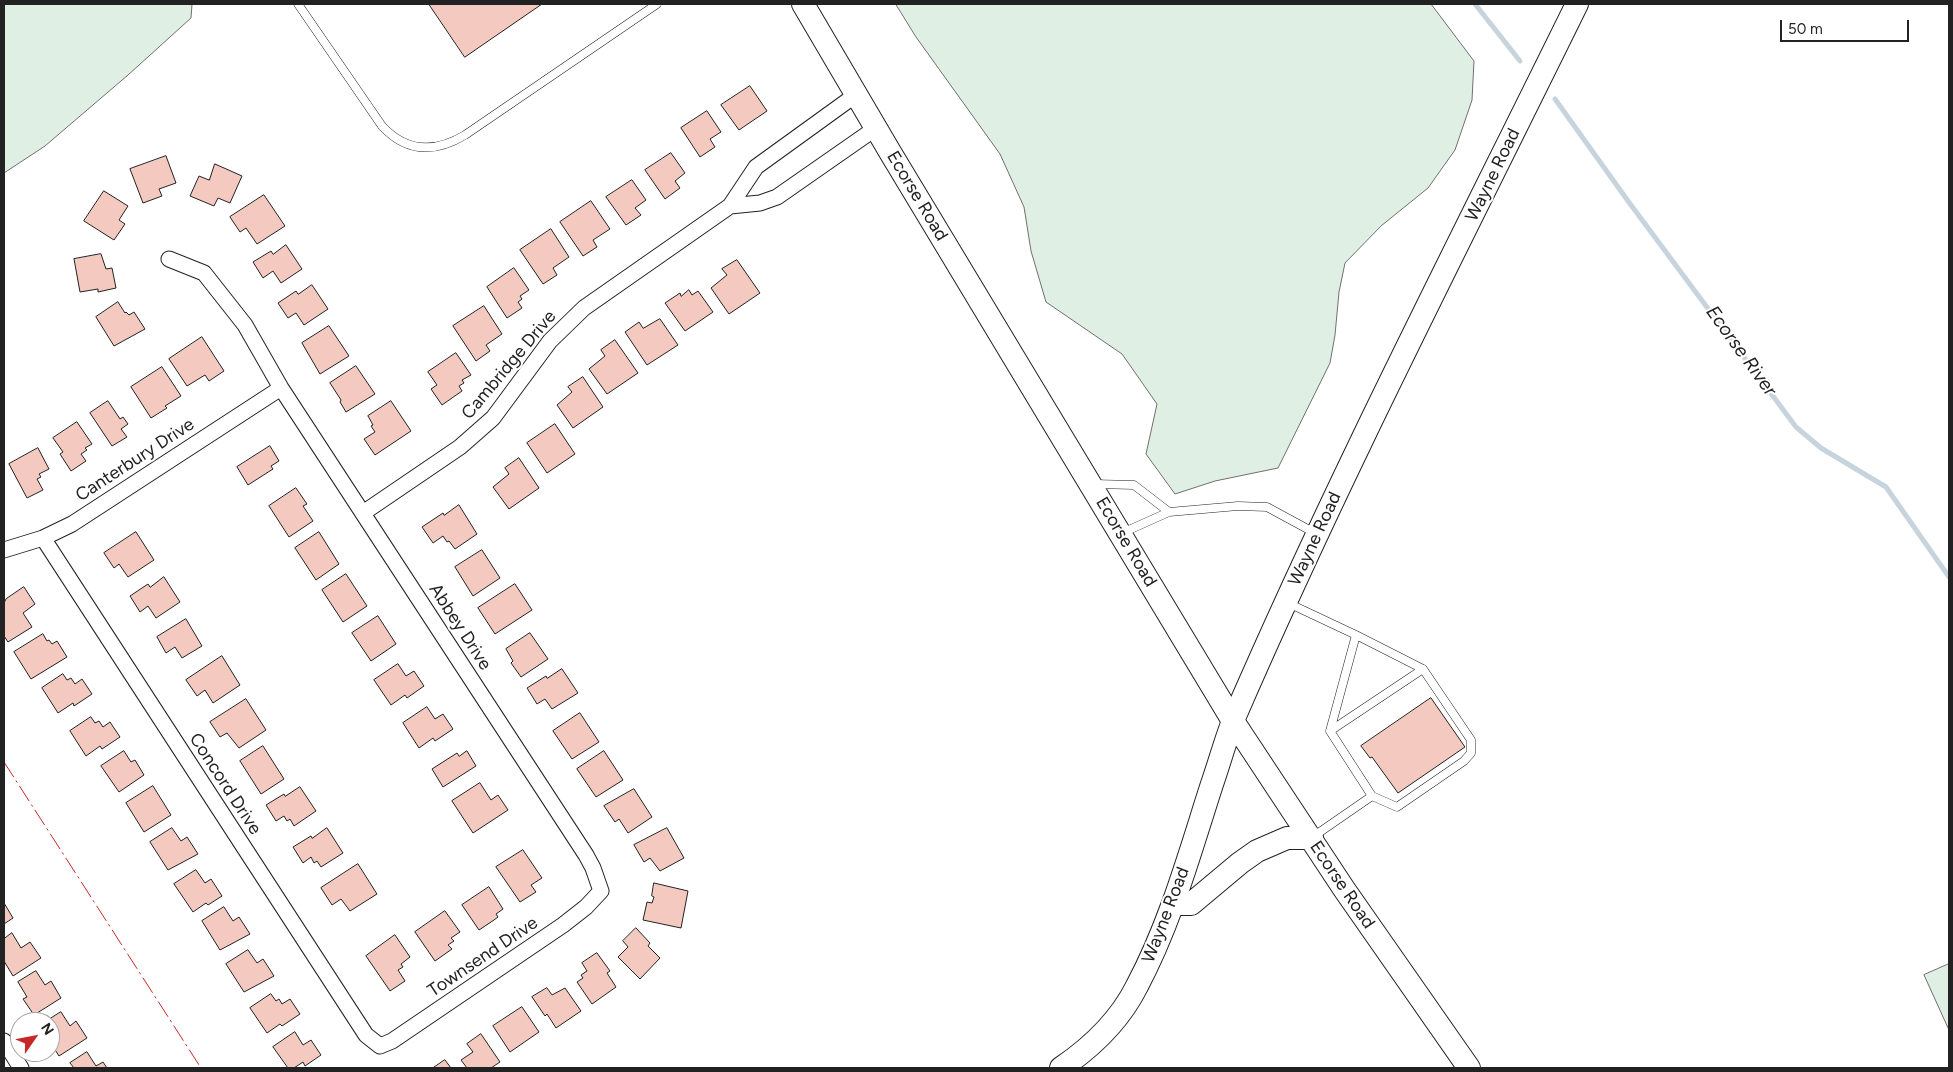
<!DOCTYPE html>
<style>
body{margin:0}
#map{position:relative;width:1953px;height:1072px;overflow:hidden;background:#fff;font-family:Figtree,sans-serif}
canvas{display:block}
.frame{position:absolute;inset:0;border:5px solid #222;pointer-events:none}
.north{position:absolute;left:10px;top:1012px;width:50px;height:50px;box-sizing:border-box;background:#fff;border:1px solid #a7a7a7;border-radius:50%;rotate:57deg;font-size:14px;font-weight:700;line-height:20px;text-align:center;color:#222}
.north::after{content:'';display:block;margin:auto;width:18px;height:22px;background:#c62828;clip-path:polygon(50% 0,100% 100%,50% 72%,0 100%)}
.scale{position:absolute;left:1780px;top:20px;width:129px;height:22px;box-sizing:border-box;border:2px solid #222;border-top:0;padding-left:6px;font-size:15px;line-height:18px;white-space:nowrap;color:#222;-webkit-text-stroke:4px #fff;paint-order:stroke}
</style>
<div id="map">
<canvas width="1953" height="1072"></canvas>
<div class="frame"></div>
<div class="north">N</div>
<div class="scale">50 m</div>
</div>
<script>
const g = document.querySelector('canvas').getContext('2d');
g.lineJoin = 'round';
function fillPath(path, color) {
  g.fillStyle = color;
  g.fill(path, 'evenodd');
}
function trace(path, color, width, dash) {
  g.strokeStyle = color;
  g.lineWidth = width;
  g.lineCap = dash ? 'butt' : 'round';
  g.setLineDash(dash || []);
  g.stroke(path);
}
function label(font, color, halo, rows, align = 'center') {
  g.font = font + ' Figtree,sans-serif';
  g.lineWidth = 4;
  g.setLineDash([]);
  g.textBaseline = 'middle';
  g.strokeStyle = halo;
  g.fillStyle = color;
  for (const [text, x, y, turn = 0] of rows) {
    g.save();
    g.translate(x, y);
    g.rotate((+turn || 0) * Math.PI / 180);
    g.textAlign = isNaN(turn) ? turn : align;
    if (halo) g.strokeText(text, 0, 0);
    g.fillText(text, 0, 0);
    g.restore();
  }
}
const green = new Path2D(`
 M4 4H192L191 18 128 75 45 146 4 173Z
 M896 4H1431L1474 61 1472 100 1455 150 1428 188 1381 226 1345 263 1339 292 1335 335 1330 363 1278 468 1215 481 1175 494 1146 454 1157 404 1122 354 1046 302 1031 251 1024 207 1000 154 916 37Z
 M1949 964V1030L1924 975Z`);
fillPath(green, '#e0efe3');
trace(green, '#6f6f6f', 1);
trace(new Path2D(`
 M1475 4 1520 61
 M1555 99 1628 201 1796 427 1821 448 1886 487 1949 577`), '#c7d3dd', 5);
const building = new Path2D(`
 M429 4H542L465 57Z
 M750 86 767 111 739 130 721 105Z
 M707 111 721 132 710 139 715 147 700 157 681 128Z
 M671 153 685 173 675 181 680 188 665 199 645 170Z
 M166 156 176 183 159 189 162 196 143 203 130 169Z
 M215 164 242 176 230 203 218 198 214 206 190 196 199 176 209 180Z
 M632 180 646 200 635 208 641 215 626 225 606 197Z
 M104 191 128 206 119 220 125 224 114 240 84 221Z
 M264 195 285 226 257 244 246 228 240 232 230 217Z
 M591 201 610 229 593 240 597 247 583 256 560 222Z
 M551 229 569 257 553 268 557 275 543 284 520 250Z
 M286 245 302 269 281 283 273 271 263 278 253 262 271 251 273 254Z
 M101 254 106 269 112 268 116 288 98 292V289L80 292 74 259Z
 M737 260 760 293 729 314 711 288 727 275 722 269Z
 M514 268 529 290 520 296 522 299 518 302 522 308 507 318 487 287Z
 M312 285 328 309 304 325 296 313 288 318 278 303 296 291 298 294Z
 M689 290 692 295 698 291 713 312 685 331 665 303 680 293 681 296Z
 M118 302 125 313 126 312 129 315 134 312 145 329 114 346 96 317Z
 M484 306 502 334 486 345 490 351 476 361 453 326Z
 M660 319 678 345 647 365 625 332 639 322 643 328Z
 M329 326 349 356 320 374 302 343Z
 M202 337 224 371 209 381 205 375 187 386 169 359Z
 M615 340 638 373 607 394 589 369 605 356 601 350Z
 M456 353 471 375 462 380 464 383 459 386 462 391 442 405 431 389 437 385 428 372Z
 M356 366 375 394 346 412 340 402 341 400 330 383Z
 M162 367 181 396 165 406 167 408 151 418 131 387Z
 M583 377 603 407 573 428 557 405 572 392 568 387Z
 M108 401 120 419 123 417 128 424 121 429 127 437 112 446 90 413Z
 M391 401 411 431 375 455 364 439 375 432 371 426 373 425 368 416Z
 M77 422 92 444 85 448 87 450 81 454 86 461 71 471 60 454 63 452 53 438Z
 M555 424 575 454 547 473 527 443Z
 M270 446 279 461 271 466 273 469 248 485 237 467Z
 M38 448 49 469 39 474 41 477 37 479 43 490 27 498 9 464Z
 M519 458 539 488 509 509 493 487 509 474 505 468Z
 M296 488 307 504 303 506 313 521 289 537 269 506Z
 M459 505 477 534 455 549 449 541 447 542 443 536 433 543 422 527 443 513 444 515Z
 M136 532 154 560 128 577 119 564 114 568 104 553Z
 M319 532 339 564 316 580 295 548Z
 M482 550 500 578 473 596 455 567Z
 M346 574 367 606 343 622 322 590Z
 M164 577 180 602 156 618 148 606 140 612 130 596 148 584 150 587Z
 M515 584 532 610 495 634 478 608Z
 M24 587 35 604 23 613 32 627 8 642 4 636V603L6 599Z
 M378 616 396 644 371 661 352 633Z
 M186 619 202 646 182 658 175 647 166 653 157 637Z
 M530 633 548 659 521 677 511 663 513 661 506 649Z
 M43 634 47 641 49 640 52 644 57 641 67 657 31 679 14 652Z
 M222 656 240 685 213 703 205 690 197 696 186 680Z
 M398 664 406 676 414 671 424 686 407 698 405 695 391 705 374 680Z
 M562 669 578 693 552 709 545 699 537 704 527 688 546 676 547 678Z
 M63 674 67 680 71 678 75 684 82 679 92 694 74 706 73 703 58 713 42 688Z
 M1431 698 1465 747 1398 793 1372 757 1370 758 1361 746Z
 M246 699 266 730 239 748 227 733 220 737 210 722Z
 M427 707 435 719 443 714 453 729 435 741 433 738 419 748 403 723Z
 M580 713 599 742 572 759 553 731Z
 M91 717 95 723 99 721 103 727 110 722 120 737 102 749 100 746 86 756 70 731Z
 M263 746 284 779 261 794 240 761Z
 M124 751 131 762 135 760 144 775 119 792 101 766Z
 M467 751 476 766 443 787 432 769 457 753 459 756Z
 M604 751 623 780 596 797 577 769Z
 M480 783 491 800 498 795 508 810 473 833 452 801Z
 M153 786 171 815 144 832 126 803Z
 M300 787 316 811 294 826 290 819 287 821 284 816 276 821 266 805 284 794 285 796Z
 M634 789 652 817 628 833 619 819 615 822 604 806Z
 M172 828 181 841 187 837 198 854 168 870 150 842Z
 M327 828 343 853 321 867 317 861 314 863 311 857 303 863 293 847 311 836 312 838Z
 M667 828 684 858 660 871 650 858 644 862 634 845Z
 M523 850 542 878 531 885 536 892 520 902 496 867Z
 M358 864 377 894 350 911 341 899 332 905 321 888Z
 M196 870 205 883 211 879 222 896 208 905 206 903 193 912 174 884Z
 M654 883 688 891 681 928 643 920 647 902 652 903 654 897 652 896Z
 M489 887 503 909 496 914 498 917 494 920 479 930 462 905Z
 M4 903 13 918 4 924Z
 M224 907 233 921 239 917 250 934 220 950 202 921Z
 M445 911 460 932 451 938 454 941 448 945 452 949 435 961 415 932Z
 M636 928 650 943 648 946 660 958 640 979 618 957 628 947 623 941Z
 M12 933 21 948 30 942 41 958 13 976 4 961V939Z
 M395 935 410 957 401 964 403 967 398 970 405 981 390 991 366 956Z
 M248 950 257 963 263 959 274 976 244 992 226 964Z
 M597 953 610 971 607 973 616 987 592 1004 577 982 583 978 581 975 587 971 582 963Z
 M36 971 45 985 51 981 61 998 34 1015 23 999 27 997 18 982Z
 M547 988 552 995 565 988 581 1011 556 1028 547 1014 545 1016 532 997Z
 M271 994 276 1001 279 999 282 1004 290 999 300 1014 282 1026 280 1024 267 1033 250 1008Z
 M522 1007 539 1032 510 1052 493 1026Z
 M61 1012 70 1026 76 1021 87 1038 59 1056 50 1042V1039L53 1037 50 1032V1022H45Z
 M295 1032 303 1045 311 1040 321 1055 305 1066 303 1062 294 1068H288L273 1047Z
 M481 1034 500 1062 491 1068H467L461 1060 473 1052 467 1044Z
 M87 1052 96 1066 103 1062 107 1068H74L70 1063Z
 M445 1060 451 1068H433Z`);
fillPath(building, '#f3c9c0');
trace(building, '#222', 1);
const service = new Path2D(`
 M298 4 382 126C407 153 435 153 465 135L657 4
 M1095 484 1134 485 1169 512
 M1122 533 1169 512 1238 506 1267 507 1315 533
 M1288 603 1356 635 1330 731 1372 796 1314 836
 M1356 635 1423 669 1471 740V753L1464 761 1397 807 1372 796
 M1330 731 1423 669`);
const minor = new Path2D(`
 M730 206 760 203 777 197 876 128
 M363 513 460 447 493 418 550 341 584 308 730 206 756 167 857 94
 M43 538 366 1035 380 1046 392 1041 563 925 586 907 601 891 593 868 586 855 281 388 245 325 204 273 169 259
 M4 550 43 538 72 524 281 388
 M4 1041 21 1068`);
const secondary = new Path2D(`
 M803 4 890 152 1233 721 1344 889 1469 1068
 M1173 904H1191L1240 863 1257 851 1287 838H1312
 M1061 1068C1092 1047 1120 1020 1137 986 1171 922 1190 852 1212 784 1220 761 1226 738 1235 716 1340 474 1461 240 1577 4`);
trace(service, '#222', 9);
trace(minor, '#222', 17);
trace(secondary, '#222', 24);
trace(service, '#fff', 8);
trace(minor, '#fff', 15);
trace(secondary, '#fff', 22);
trace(new Path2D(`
 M4 762 201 1068`), '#c62828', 1, [18, 4, 2.5, 4]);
label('18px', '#222', '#fff', [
 ["Wayne Road",1493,175,-64],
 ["Ecorse Road",917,196,59],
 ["Cambridge Drive",509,365,-50],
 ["Canterbury Drive",135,460,-33],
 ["Wayne Road",1315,539,-65],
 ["Ecorse Road",1126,542,59],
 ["Abbey Drive",460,627,57],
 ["Concord Drive",225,784,57],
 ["Ecorse Road",1342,885,56],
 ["Wayne Road",1166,915,-69],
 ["Townsend Drive",483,957,-34]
]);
label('italic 19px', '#222', '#fff', [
 ["Ecorse River",1741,351,54]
]);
</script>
